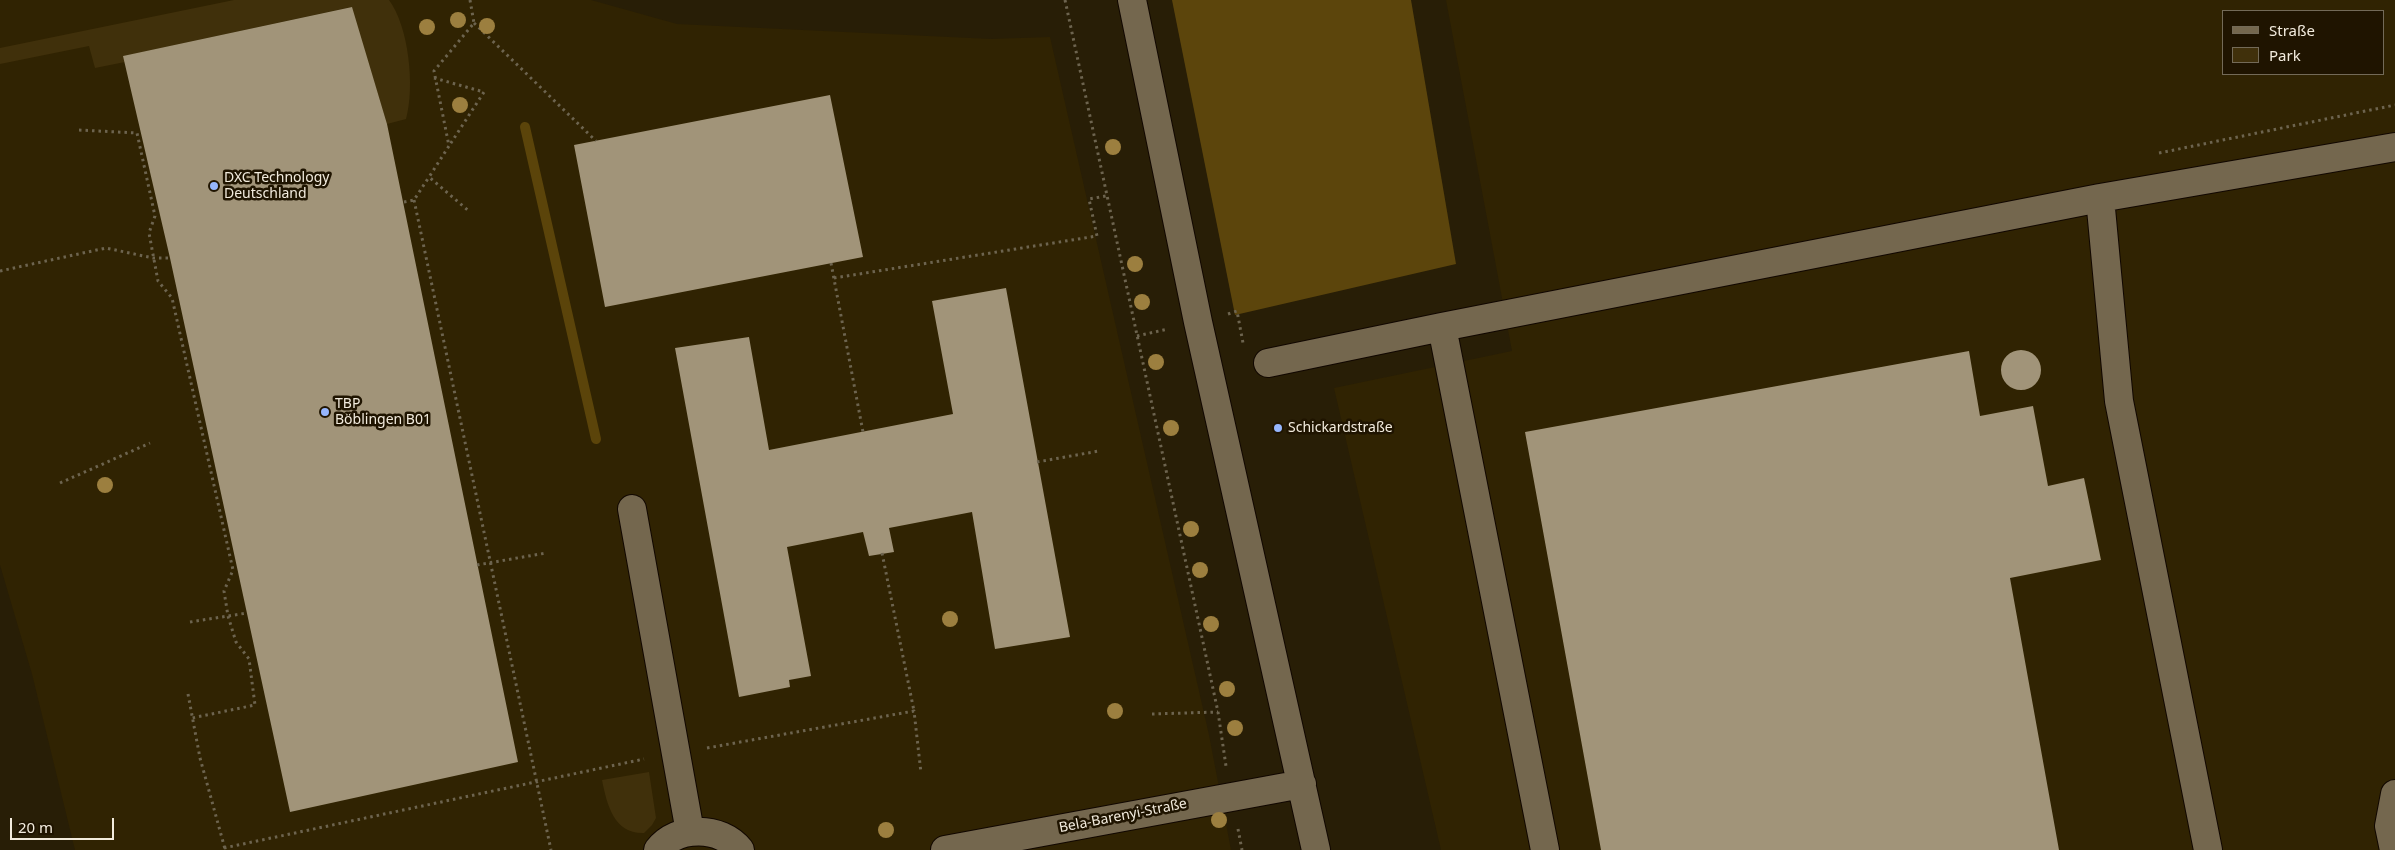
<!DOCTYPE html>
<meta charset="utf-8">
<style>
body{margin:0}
#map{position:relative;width:2395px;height:850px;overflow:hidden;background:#281e06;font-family:"Noto Sans",sans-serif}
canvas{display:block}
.legend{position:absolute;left:2222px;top:10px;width:162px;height:65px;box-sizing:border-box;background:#1f1400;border:1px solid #736a58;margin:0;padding:6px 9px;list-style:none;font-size:15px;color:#f2ebdd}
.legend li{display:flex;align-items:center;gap:10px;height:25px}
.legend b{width:25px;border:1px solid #736a58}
.scale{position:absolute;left:10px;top:818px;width:104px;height:22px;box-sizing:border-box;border:2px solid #f2ebdd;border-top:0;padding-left:6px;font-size:15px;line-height:18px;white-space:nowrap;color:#f2ebdd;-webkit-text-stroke:4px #1f1400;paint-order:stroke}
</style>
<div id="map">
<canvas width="2395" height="850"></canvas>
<ul class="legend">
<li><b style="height:6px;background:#74674e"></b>Straße</li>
<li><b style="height:14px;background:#40300b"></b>Park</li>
</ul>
<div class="scale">20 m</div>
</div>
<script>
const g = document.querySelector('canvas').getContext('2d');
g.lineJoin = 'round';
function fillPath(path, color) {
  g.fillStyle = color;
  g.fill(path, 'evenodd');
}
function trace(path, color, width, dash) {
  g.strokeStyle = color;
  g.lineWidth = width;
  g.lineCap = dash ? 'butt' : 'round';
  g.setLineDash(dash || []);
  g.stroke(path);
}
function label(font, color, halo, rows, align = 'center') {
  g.font = font + ' "Noto Sans",sans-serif';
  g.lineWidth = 5;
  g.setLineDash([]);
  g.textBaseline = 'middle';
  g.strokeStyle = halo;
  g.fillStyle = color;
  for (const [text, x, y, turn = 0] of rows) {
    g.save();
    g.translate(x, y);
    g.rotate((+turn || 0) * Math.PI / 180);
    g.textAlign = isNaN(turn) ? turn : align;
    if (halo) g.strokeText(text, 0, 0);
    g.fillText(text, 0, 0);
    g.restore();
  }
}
fillPath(new Path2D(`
 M0 0H591L677 24 991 39 1050 37 1209 735 1231 850H75L32 674 0 565Z
 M1446 0H2395V850H1441L1334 388 1512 351ZM2224 11H2384V74H2224Z`), '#302302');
fillPath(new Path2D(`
 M234 0H389C409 27 415 87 406 119L387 124 351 7 124 56 125 62 95 68 89 46 0 64V48Z
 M649 772 656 818 652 825 644 833C614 834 607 805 602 780Z`), '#40300b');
fillPath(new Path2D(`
 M1172 0H1411L1456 264 1235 315Z`), '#5c450c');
trace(new Path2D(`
 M525 127 596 439`), '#5b440a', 10);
fillPath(new Path2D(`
 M352 7 387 124 518 762 290 812 170 258 123 56Z
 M830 95 863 257 605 307 574 145Z
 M1006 288 1070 637 995 649 972 512 889 528 894 552 869 556 863 532 787 547 811 676 789 680 790 687 739 697 675 348 749 337 769 450 953 414 932 301Z
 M2001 370a20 20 0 1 1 40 0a20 20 0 1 1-40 0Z
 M1969 351 1980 416 2033 406 2048 486 2084 478 2101 560 2010 578 2059 850H1601L1525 432Z`), '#a19479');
const minor = new Path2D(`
 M1132 0 1198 322 1316 850
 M2100 198 2395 147
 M1442 327 1545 850
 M1268 363 1442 327 2100 198 2119 401 2208 850
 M632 509 690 832
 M658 850C677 825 721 826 740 850
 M945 850 1302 784
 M2394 850 2389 826 2395 794`);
trace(minor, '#110700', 30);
trace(new Path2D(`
 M470 0 474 23 434 71 449 146 429 177 470 212
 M1065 0 1218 712 1226 766
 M474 23 596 141
 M434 78 484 92 449 146
 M79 130 137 133 155 216 149 233 158 281 172 298 233 570 224 591 228 616 236 642 249 659 255 705 192 718
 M2159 153 2395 105
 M414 200 551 850
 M404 202 414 200 429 177
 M831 263 863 432
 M0 271 106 248 153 258H170
 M834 278 1097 236 1089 199 1106 196
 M1228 314 1237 311 1243 343
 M1137 336 1168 329
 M1037 462 1099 451
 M60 483 150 443
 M882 553 914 711
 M477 565 546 553
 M190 622 247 613
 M188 694 200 758 225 849
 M1152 714 1218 712
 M707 748 914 711 921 773
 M1238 829 1242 850
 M224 848 644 759`), '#6d644f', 3, [2.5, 4]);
trace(minor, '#74674e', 28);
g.fillStyle = '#9c7f3f';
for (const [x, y] of [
 [458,20],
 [487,26],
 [427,27],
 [460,105],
 [1113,147],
 [1135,264],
 [1142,302],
 [1156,362],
 [1171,428],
 [105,485],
 [1191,529],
 [1200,570],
 [950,619],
 [1211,624],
 [1227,689],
 [1115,711],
 [1235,728],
 [1219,820],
 [886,830]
]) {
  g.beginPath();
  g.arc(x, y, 8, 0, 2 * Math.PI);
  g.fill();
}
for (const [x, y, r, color] of [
 [214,186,5,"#96b6fd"],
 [325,412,5,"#96b6fd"],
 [1278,428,5,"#96b6fd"]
]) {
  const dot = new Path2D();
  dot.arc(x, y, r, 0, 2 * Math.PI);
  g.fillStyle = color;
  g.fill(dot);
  trace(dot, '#1f1400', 2);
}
label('14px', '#f2ebdd', '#1f1400', [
 ["DXC Technology",224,178],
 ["Deutschland",224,194],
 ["TBP",335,404],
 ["Böblingen B01",335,420],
 ["Schickardstraße",1288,428]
], 'left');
label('14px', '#f2ebdd', '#1f1400', [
 ["Bela-Barenyi-Straße",1123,816,-11]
]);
</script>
